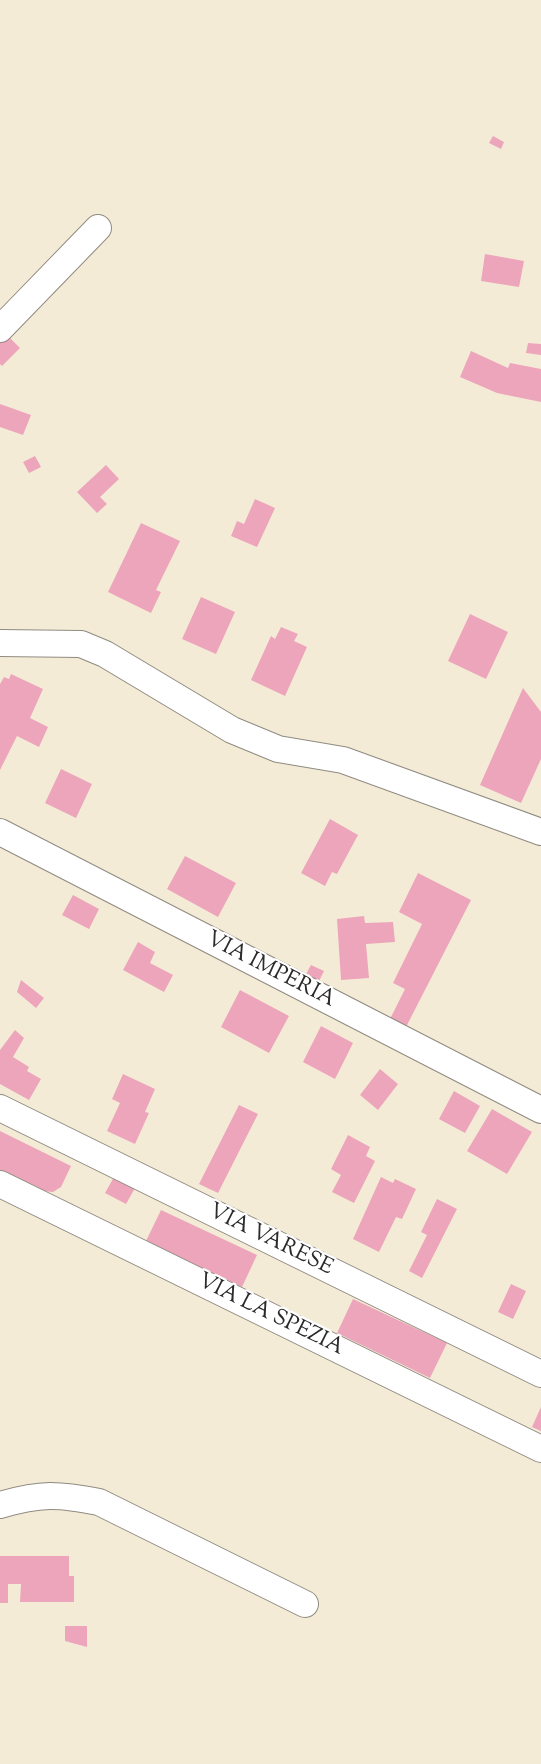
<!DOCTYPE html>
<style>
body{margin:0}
canvas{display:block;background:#f4ebd7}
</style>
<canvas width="541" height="1764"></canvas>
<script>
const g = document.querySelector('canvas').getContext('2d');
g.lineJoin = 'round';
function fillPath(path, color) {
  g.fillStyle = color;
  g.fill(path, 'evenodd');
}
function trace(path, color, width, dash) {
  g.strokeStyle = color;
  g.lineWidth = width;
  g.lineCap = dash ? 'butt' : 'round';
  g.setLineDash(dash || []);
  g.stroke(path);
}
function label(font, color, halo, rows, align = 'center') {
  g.font = font + ' "Sorts Mill Goudy",serif';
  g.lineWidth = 4.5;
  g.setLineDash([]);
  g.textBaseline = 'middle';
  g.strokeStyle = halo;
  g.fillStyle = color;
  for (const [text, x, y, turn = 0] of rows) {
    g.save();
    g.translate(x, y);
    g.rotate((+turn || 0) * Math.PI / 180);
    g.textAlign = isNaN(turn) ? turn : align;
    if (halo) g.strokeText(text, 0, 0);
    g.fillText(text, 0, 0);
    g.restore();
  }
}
fillPath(new Path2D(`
 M493 136 504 142 501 149 489 143Z
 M485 254 524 261 519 287 481 281Z
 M7 335 20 348 2 366 0 364V342Z
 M528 343 541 344V355L526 353Z
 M471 351 508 368 510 363 541 369V402L497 393 460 377Z
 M0 404 31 415 23 435 0 427Z
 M35 456 41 467 29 473 23 462Z
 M106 465 119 479 100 497 107 504 97 513 77 492Z
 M255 499 275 508 257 547 231 536 237 521 244 524Z
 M141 523 180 541 156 590 161 592 151 613 108 592Z
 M201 597 235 612 216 654 182 639Z
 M470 614 508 632 486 679 448 661Z
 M281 627 298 634 294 641 307 647 285 696 251 680 271 636 275 639Z
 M11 674 43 689 30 718 48 727 39 747 17 736 0 770V684L4 677 9 679Z
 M523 688 541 712V759L521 803 480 785Z
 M61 769 92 784 76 818 45 803Z
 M330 819 358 835 337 874 332 872 325 886 301 873Z
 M185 856 236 883 218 917 167 889Z
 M418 873 471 900 405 1029 389 1021 405 989 393 983 422 924 399 912Z
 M73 895 99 909 89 929 62 915Z
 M364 916 365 923 393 922 395 942 366 944 369 978 341 980 337 919Z
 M138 942 155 952 150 963 173 975 164 992 123 970Z
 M311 965 324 971 318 983 305 976Z
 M21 980 44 998 36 1008 17 992Z
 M240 990 289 1016 269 1053 221 1027Z
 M321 1026 353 1043 335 1079 303 1062Z
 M15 1030 24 1038 13 1057 29 1067 27 1071 41 1079 29 1100 0 1084V1050Z
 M380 1069 398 1084 378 1110 360 1095Z
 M123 1074 155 1089 145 1112 149 1113 135 1144 107 1131 120 1103 112 1099Z
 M454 1091 480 1106 465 1133 439 1119Z
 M239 1105 258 1114 218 1193 199 1184Z
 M492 1109 532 1132 507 1174 467 1151Z
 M0 1131 71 1166 61 1187 53 1192 43 1191 0 1170Z
 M348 1135 370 1147 366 1156 375 1161 354 1203 332 1192 341 1175 331 1169Z
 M114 1177 135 1188 126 1204 105 1193Z
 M381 1177 393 1183 395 1179 416 1189 402 1219 396 1217 379 1252 353 1239Z
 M437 1199 457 1209 422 1278 409 1271 427 1235 421 1232Z
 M161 1210 257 1255 242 1287 146 1241Z
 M511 1284 526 1291 513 1319 498 1312Z
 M353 1299 447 1343 430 1378 337 1333Z
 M541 1407V1431L532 1427Z
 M0 1556H69V1576H74V1602H20L21 1584H8V1603H0Z
 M65 1626H87V1647L65 1641Z`), '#eda5bb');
const minor = new Path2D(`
 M0 329 98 228
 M0 643 81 644 105 654 232 730 278 749 343 760 541 832
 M0 832 541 1110
 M0 1108 541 1374
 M0 1184 541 1449
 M0 1505C41 1493 58 1494 99 1502L305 1604`);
trace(minor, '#908b81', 28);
trace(minor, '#fff', 26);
label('22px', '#2b2b2b', '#fff', [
 ["VIA IMPERIA",270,971,27],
 ["VIA VARESE",270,1241,26],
 ["VIA LA SPEZIA",270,1316,26]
]);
</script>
